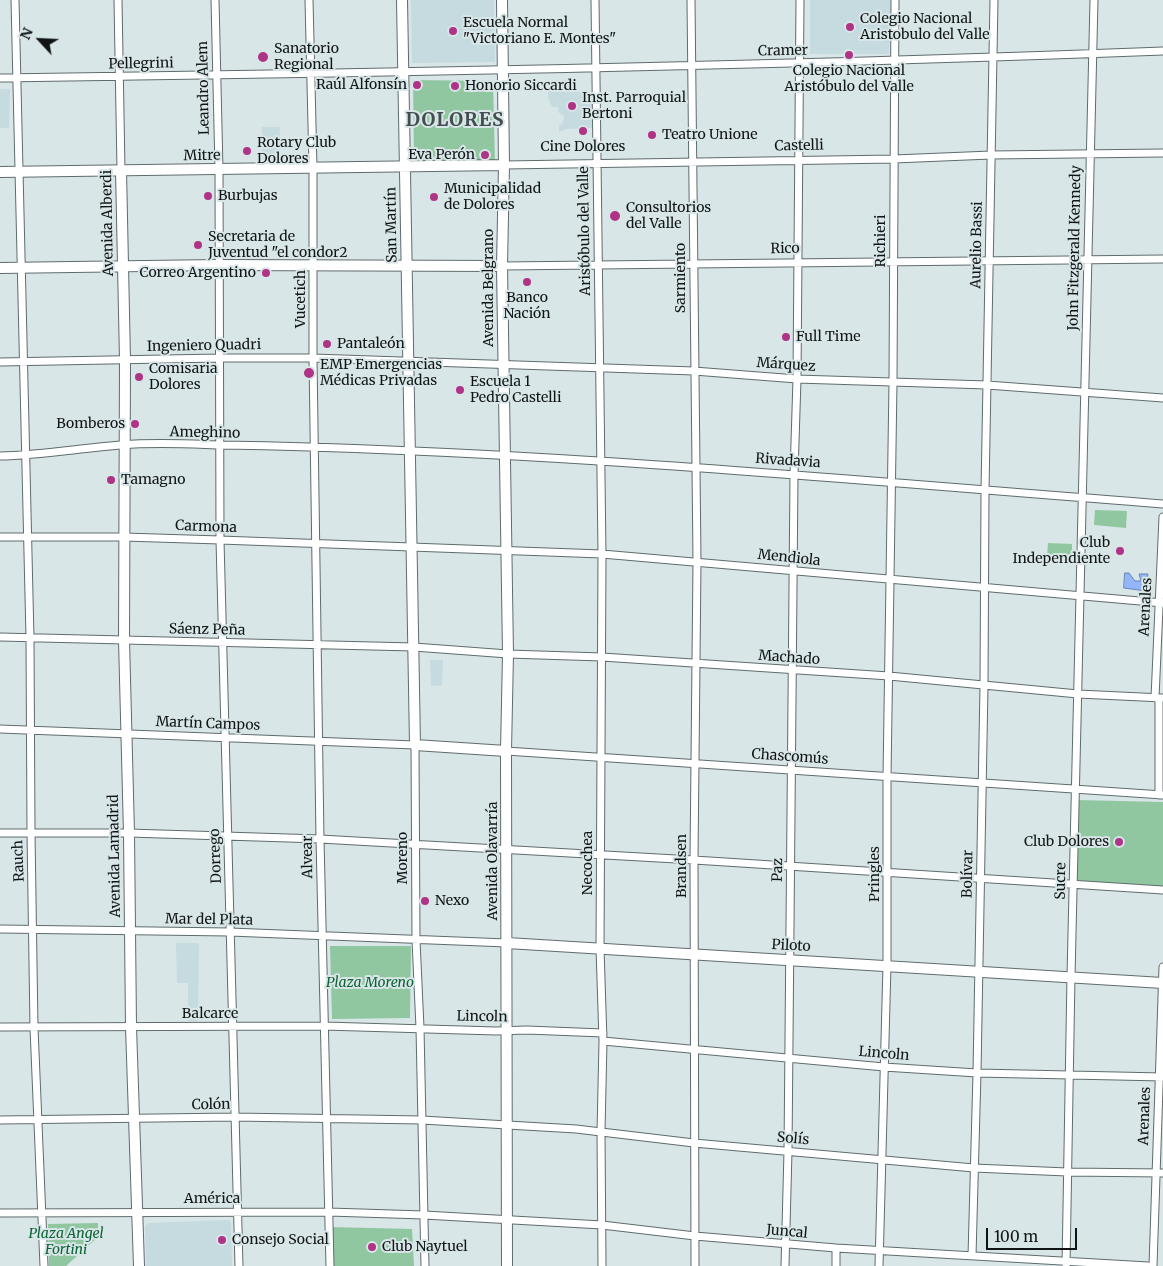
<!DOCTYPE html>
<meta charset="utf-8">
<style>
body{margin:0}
#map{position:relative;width:1163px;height:1266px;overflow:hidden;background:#d9e6e8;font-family:Merriweather,serif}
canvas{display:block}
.north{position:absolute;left:15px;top:15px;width:50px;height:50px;-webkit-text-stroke:4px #d9e6e8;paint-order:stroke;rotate:295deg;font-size:14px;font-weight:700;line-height:20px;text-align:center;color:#101415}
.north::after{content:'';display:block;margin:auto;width:18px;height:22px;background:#101415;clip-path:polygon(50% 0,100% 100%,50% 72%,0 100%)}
.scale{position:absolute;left:986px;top:1228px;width:91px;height:22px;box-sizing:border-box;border:2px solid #101415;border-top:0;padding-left:6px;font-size:15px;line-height:18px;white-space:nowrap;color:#101415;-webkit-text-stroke:4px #d9e6e8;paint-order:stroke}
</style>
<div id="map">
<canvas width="1163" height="1266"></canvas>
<div class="north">N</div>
<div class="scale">100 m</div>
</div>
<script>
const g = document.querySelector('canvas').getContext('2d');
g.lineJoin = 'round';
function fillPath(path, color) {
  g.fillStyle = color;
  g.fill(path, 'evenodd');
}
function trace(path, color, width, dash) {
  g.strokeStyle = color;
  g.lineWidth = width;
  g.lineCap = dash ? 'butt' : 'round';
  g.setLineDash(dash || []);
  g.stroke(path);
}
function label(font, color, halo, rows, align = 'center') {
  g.font = font + ' Merriweather,serif';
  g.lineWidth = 4;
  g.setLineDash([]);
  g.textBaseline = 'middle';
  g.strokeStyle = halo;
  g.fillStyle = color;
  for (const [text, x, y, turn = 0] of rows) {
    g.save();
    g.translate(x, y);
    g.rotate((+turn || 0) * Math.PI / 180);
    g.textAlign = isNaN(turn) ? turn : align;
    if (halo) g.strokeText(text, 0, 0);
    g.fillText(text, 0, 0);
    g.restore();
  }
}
fillPath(new Path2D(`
 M411 0H494L495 62 412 63Z
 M810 0H891L889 54H810Z
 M577 79V92H592L594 128 567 129 559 132V125L562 124 564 119V116L558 112V107H552L548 97 549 81Z
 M0 89H10L9 128H0Z
 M262 127H280L279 163H262Z
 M430 660H443L442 685 431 686Z
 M176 943H199L198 1021H188V983H177Z
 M228 1220 231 1222 232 1266H146L145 1226 148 1223Z`), '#c5dbdf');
fillPath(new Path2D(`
 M413 80 493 81 495 162 414 163Z
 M1095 510 1127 511 1126 528 1094 525Z
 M1048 543 1072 544V559L1047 557Z
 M1076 800 1163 802V886L1074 882Z
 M330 946H411L410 1018 332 1019Z
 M98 1223V1237L66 1266H49L48 1224Z
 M330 1227 412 1229 414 1266H332Z`), '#90c7a0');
const water = new Path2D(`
 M1125 573H1129L1135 581H1141L1139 574H1148L1146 591 1124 588Z`);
fillPath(water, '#92b6f9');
trace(water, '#6b85b5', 1);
const minor = new Path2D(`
 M15 0 30 638 31 833 34 1028 44 1266
 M118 0 121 170
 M215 0 219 169 220 540 239 1266
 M309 0 313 167V358L320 839 330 1266
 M595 0 602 554 600 948 603 1041 601 1132 602 1266
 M691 0 697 561 694 860 695 1266
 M0 78C388 73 775 66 1163 51
 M504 165 894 159 991 155 1163 153
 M502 266 1163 259
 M0 362 219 358H313L694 371 797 379 987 385 1163 398
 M0 456C41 455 81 448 122 445 155 442 189 444 222 445 536 450 850 480 1163 504
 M0 537H124L220 540 602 554 1163 603
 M0 637 414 647 508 654 602 657 889 676 1078 694 1163 698
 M1155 698 1163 517
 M0 729 415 745 416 940 420 1028 425 1266
 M506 751 1163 795
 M1159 795V698
 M0 833H129L320 839 694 860 1163 890
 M0 929 230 932 507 943
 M0 1027 324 1026 496 1031 527 1030 603 1033
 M603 1041 884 1067 977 1073 1163 1077
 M0 1120 234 1117 422 1120 576 1129 694 1143 974 1168 1067 1172 1163 1173
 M0 1213 329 1212 424 1215 602 1225 695 1236 836 1248 1148 1266
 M972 1256 977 1073 984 685 985 491 994 0
 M785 1266 788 1151 794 474 797 379 800 0
 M836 1266V1248
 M879 1266 887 965V777L893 382 895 0
 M1066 1266 1071 976 1094 0
 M1153 1266 1163 967`);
const secondary = new Path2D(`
 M402 0 415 745 506 751
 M502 0 504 165 502 266 508 654 506 751 507 1266
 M121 170 125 360 124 640 129 833 131 1027 139 1266
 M0 172 504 165
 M0 268 218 265 502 266
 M507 943 1163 983`);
trace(minor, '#606b6d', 9);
trace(secondary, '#606b6d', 12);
trace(minor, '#fff', 7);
trace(secondary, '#fff', 10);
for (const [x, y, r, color] of [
 [850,27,5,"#af3486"],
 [453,31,5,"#af3486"],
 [849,55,5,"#af3486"],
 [263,57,6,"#af3486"],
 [417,85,5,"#af3486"],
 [455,86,5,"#af3486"],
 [572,106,5,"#af3486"],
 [583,131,5,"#af3486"],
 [652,135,5,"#af3486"],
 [247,151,5,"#af3486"],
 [485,155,5,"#af3486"],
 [208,196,5,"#af3486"],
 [434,197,5,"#af3486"],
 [615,216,6,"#af3486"],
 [198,245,5,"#af3486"],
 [266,273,5,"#af3486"],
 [527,282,5,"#af3486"],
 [786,337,5,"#af3486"],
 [327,344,5,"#af3486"],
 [309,373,6,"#af3486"],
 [139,377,5,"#af3486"],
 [460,390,5,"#af3486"],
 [135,424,5,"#af3486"],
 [111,480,5,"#af3486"],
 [1120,551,5,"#af3486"],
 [1119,842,5,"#af3486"],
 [425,901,5,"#af3486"],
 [222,1240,5,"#af3486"],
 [372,1247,5,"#af3486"]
]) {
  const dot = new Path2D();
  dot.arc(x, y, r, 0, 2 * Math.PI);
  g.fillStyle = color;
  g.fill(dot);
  trace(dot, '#d9e6e8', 2);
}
label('14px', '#101415', '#d9e6e8', [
 ["Colegio Nacional",860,19],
 ["Aristobulo del Valle",860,35],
 ["Escuela Normal",463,23],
 ["\"Victoriano E. Montes\"",463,39],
 ["Sanatorio",274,49],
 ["Regional",274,65],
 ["Colegio Nacional",849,71,"center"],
 ["Aristóbulo del Valle",849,87,"center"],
 ["Raúl Alfonsín",407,85,"right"],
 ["Honorio Siccardi",465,86],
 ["Inst. Parroquial",582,98],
 ["Bertoni",582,114],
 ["Teatro Unione",662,135],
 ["Rotary Club",257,143],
 ["Dolores",257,159],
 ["Cine Dolores",583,147,"center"],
 ["Eva Perón",475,155,"right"],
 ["Municipalidad",444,189],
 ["de Dolores",444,205],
 ["Burbujas",218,196],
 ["Consultorios",626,208],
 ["del Valle",626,224],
 ["Secretaria de",208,237],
 ["Juventud \"el condor2",208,253],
 ["Correo Argentino",256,273,"right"],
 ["Banco",527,298,"center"],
 ["Nación",527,314,"center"],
 ["Full Time",796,337],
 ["Pantaleón",337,344],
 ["EMP Emergencias",320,365],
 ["Médicas Privadas",320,381],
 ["Comisaria",149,369],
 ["Dolores",149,385],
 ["Escuela 1",470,382],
 ["Pedro Castelli",470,398],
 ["Bomberos",125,424,"right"],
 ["Tamagno",121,480],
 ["Club",1110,543,"right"],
 ["Independiente",1110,559,"right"],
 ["Club Dolores",1109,842,"right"],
 ["Nexo",435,901],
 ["Consejo Social",232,1240],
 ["Club Naytuel",382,1247]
], 'left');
label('14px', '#101415', '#d9e6e8', [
 ["Cramer",783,51,-1],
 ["Pellegrini",141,64,-1],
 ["Leandro Alem",204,88,-91],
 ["Castelli",799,146,-1],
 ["Mitre",202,156,-1],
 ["Avenida Alberdi",108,223,-91],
 ["San Martín",392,225,-91],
 ["Aristóbulo del Valle",585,231,-91],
 ["Richieri",881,241,-90],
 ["Aurelio Bassi",977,245,-89],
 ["John Fitzgerald Kennedy",1075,248,-89],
 ["Rico",785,249,-1],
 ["Sarmiento",681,278,-90],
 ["Avenida Belgrano",489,288,-90],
 ["Vucetich",301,299,-90],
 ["Ingeniero Quadri",204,346,-1],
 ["Márquez",786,365,4],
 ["Ameghino",205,433,1],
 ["Rivadavia",788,461,4],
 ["Carmona",206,527,2],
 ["Mendiola",789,558,6],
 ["Arenales",1146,607,-87],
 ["Sáenz Peña",207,630,1],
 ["Machado",789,658,4],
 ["Martín Campos",208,724,2],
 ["Chascomús",790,757,4],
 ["Avenida Lamadrid",115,856,-91],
 ["Dorrego",216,856,-92],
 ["Alvear",308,857,-91],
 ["Moreno",403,858,-90],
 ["Rauch",19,861,-92],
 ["Avenida Olavarría",493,861,-90],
 ["Necochea",588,863,-90],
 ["Brandsen",682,866,-90],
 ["Paz",778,870,-89],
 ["Pringles",875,874,-90],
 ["Bolívar",968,874,-89],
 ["Sucre",1061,881,-89],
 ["Mar del Plata",209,920,1],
 ["Piloto",791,946,3],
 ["Balcarce",210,1014],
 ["Lincoln",482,1017,1],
 ["Lincoln",884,1054,5],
 ["Colón",211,1105,-1],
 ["Arenales",1145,1116,-88],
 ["Solís",793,1139,5],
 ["América",212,1199],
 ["Juncal",787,1232,5]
]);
label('italic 14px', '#0d6335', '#d9e6e8', [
 ["Plaza Moreno",370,983],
 ["Plaza Angel",66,1234],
 ["Fortini",66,1250]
]);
g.letterSpacing = '1px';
label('bold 19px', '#434e50', '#d9e6e8', [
 ["DOLORES",455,121]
]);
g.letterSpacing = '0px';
</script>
